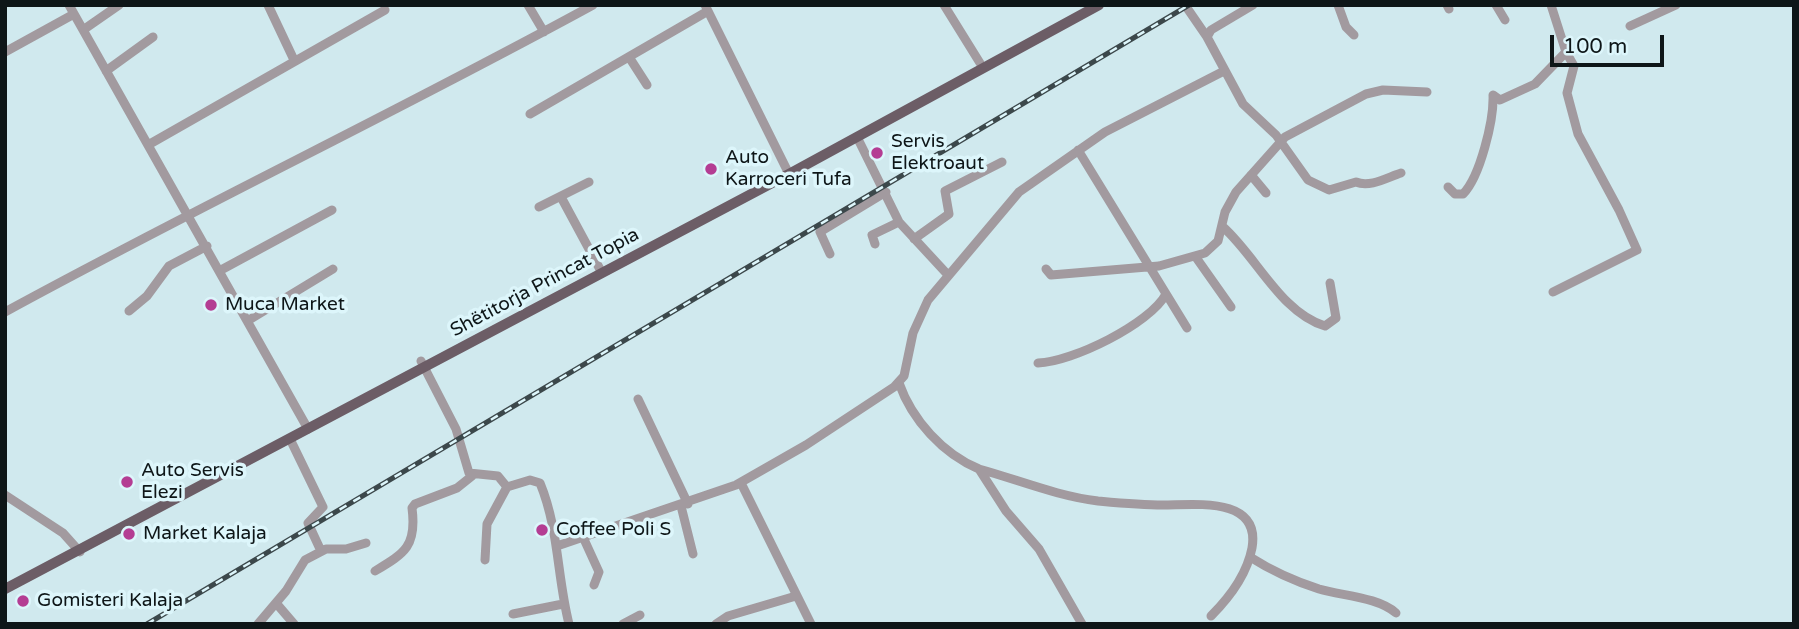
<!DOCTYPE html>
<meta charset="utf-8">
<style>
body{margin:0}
#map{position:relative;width:1799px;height:629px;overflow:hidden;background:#d0e9ee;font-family:"Varela Round",sans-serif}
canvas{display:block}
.frame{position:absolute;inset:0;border:7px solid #0e1618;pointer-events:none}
.scale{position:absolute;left:1550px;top:35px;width:114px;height:32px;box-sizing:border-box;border:4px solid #0e1618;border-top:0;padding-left:9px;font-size:21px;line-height:24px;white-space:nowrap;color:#0e1618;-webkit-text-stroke:5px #ddf6fb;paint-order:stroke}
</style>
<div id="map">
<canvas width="1799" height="629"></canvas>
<div class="frame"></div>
<div class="scale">100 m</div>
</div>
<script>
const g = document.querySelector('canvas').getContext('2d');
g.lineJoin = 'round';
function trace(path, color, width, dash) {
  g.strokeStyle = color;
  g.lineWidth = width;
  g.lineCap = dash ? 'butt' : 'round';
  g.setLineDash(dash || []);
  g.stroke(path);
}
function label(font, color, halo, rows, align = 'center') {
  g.font = font + ' "Varela Round",sans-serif';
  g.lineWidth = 7;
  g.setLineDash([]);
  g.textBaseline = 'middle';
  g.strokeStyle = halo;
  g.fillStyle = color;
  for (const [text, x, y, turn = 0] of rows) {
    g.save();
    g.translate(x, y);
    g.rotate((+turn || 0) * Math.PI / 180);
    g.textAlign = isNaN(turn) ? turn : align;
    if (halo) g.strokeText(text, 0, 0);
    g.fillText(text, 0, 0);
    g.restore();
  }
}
trace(new Path2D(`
 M69 5 308 429
 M268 5 294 60
 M528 5 544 32
 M705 5 789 174
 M944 5 980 63
 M1185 5 1207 37 1243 104 1276 135 1308 180 1329 190 1356 182C1370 188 1388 177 1401 173
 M1338 5 1346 27 1354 35
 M1447 5 1449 9
 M1496 5 1505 20
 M1551 5 1566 52 1574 66 1567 93 1578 134 1619 210 1637 250 1553 292
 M1630 26 1676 5
 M83 30 119 5
 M1207 37 1211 30 1253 5
 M5 52 74 14
 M629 57 647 85
 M106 71 153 37
 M530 114 708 11
 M857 137 899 222 948 275
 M148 145 385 10
 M1078 150 1187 328
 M1251 175 1266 193
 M1448 187 1455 194H1463C1480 177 1494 120 1493 95L1500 100 1535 84 1566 52
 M561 197 602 273
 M539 207 589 182
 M1223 227C1256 256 1281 313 1325 326L1336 318 1330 283
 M914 239 949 214 945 191 1002 162
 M875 244 872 235 899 222
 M830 254 820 232 886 192
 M1195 256 1231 307
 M1046 269 1051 275 1159 266 1205 253 1218 241 1225 212 1236 192 1285 137 1366 94 1383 90 1427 92
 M221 270 332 210
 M129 311 147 296 169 266 207 246
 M5 312C199 206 399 111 593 5
 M249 320 333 269
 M421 361 456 429 469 473 498 476 507 487 530 480 540 483C559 529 557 577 569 624
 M1038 363C1072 362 1150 324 1166 294
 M899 383C912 420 943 454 979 469 1019 480 1057 496 1098 501 1120 503 1141 505 1163 505 1194 505 1261 496 1252 548 1247 574 1229 598 1211 616
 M638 399 688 504
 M290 439 323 507 308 523 321 551
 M979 469 1006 511 1039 549 1082 624
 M741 483 811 624
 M5 495 63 533 80 552
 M681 506 693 554
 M583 537 599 572 594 585
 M557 546 736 485 806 445 894 387 904 376 913 333 928 300 1019 192 1105 132 1224 71
 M1250 557C1272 571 1294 581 1319 589 1343 596 1378 597 1396 613
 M485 560 487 524 507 487
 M375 571C405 553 417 546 412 508L415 504 457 488 472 476
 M276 603 294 624
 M513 614 563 604
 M258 624 286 591 305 560 326 549H346L366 543
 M623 624 640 615
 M716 624 728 616 796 596`), '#a29a9f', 9);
trace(new Path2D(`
 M5 589 789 174 1099 5`), '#6c5d66', 10);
const rail = new Path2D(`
 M147 624 1189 5`);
trace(rail, '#3c484b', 5);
trace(rail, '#ddf6fb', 2.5, [8]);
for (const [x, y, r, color] of [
 [877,153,7,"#b43d93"],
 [711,169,7,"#b43d93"],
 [211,305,7,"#b43d93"],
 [127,482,7,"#b43d93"],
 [542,530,7,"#b43d93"],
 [129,534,7,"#b43d93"],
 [23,601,7,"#b43d93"]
]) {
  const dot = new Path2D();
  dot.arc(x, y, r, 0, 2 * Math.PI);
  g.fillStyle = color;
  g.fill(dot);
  trace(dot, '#ddf6fb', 2.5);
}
label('19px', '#0e1618', '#ddf6fb', [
 ["Servis",891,142],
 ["Elektroaut",891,164],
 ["Auto",725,158],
 ["Karroceri Tufa",725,180],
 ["Muca Market",225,305],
 ["Auto Servis",141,471],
 ["Elezi",141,493],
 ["Coffee Poli S",556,530],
 ["Market Kalaja",143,534],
 ["Gomisteri Kalaja",37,601]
], 'left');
label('19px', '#0e1618', '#ddf6fb', [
 ["Shëtitorja Princat Topia",545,283,-28]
]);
</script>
